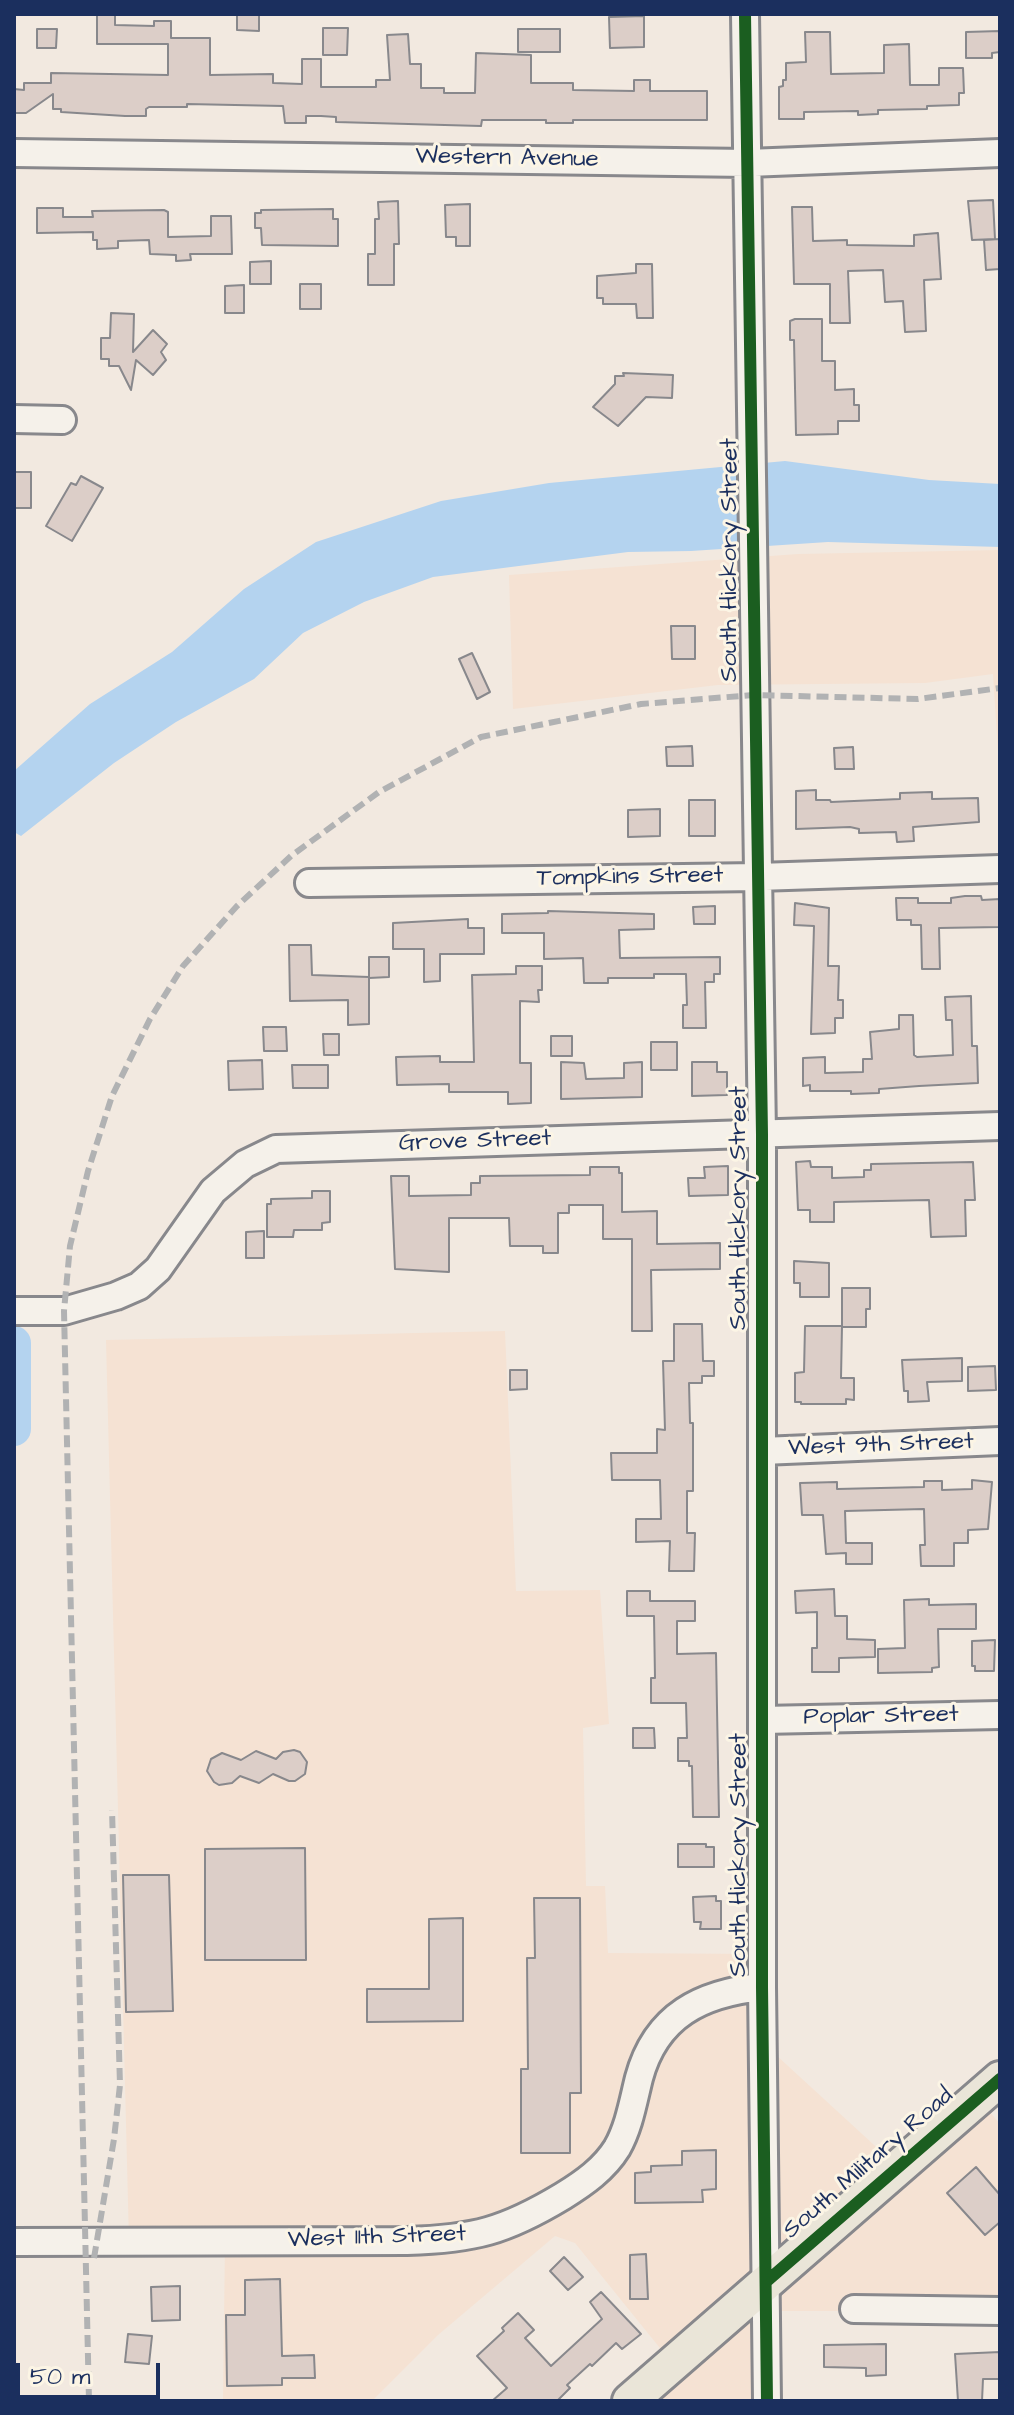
<!DOCTYPE html>
<style>
body{margin:0}
#map{position:relative;width:1014px;height:2415px;overflow:hidden;background:#f2e9e0;font-family:"Architects Daughter",sans-serif}
canvas{display:block}
.frame{position:absolute;inset:0;border:16px solid #1b2f5e;pointer-events:none}
.scale{position:absolute;left:16px;top:2363px;width:144px;height:36px;box-sizing:border-box;border:4px solid #1b2f5e;border-top:0;padding-left:10px;font-size:24px;line-height:28px;white-space:nowrap;color:#1b2f5e;-webkit-text-stroke:6px #fcf5e5;paint-order:stroke}
</style>
<div id="map">
<canvas width="1014" height="2415"></canvas>
<div class="frame"></div>
<div class="scale">50 m</div>
</div>
<script>
const g = document.querySelector('canvas').getContext('2d');
g.lineJoin = 'round';
function fillPath(path, color) {
  g.fillStyle = color;
  g.fill(path, 'evenodd');
}
function trace(path, color, width, dash) {
  g.strokeStyle = color;
  g.lineWidth = width;
  g.lineCap = dash ? 'butt' : 'round';
  g.setLineDash(dash || []);
  g.stroke(path);
}
function label(font, color, halo, rows, align = 'center') {
  g.font = font + ' "Architects Daughter",sans-serif';
  g.lineWidth = 6;
  g.setLineDash([]);
  g.textBaseline = 'middle';
  g.strokeStyle = halo;
  g.fillStyle = color;
  for (const [text, x, y, turn = 0] of rows) {
    g.save();
    g.translate(x, y);
    g.rotate((+turn || 0) * Math.PI / 180);
    g.textAlign = isNaN(turn) ? turn : align;
    if (halo) g.strokeText(text, 0, 0);
    g.fillText(text, 0, 0);
    g.restore();
  }
}
fillPath(new Path2D(`
 M1000 550V783L993 674 925 683 718 685 513 709 509 575 798 554Z
 M505 1331 516 1591 600 1590 609 1724 583 1728 586 1886H605L608 1953 762 1954 763 2043 898 2167 978 2098 1000 2124V2311H768L767 2401H630L672 2363 575 2243 555 2236 438 2335 372 2401H223L225 2242 129 2241 106 1340Z`), '#f5e2d3');
fillPath(new Path2D(`
 M785 461 929 480 1000 484V547L828 542 691 551 628 552 433 577 364 602 303 633 254 679 176 722 114 763 21 836 14 832V771L90 704 172 652 244 589 316 542 441 501 549 483Z`), '#b4d3ef');
trace(new Path2D(`
 M14 1343V1429`), '#b4d3ef', 34);
const building = new Path2D(`
 M97 14H115V25L154 26V21H171V38H210V75L273 74V83L302 84V59H321V87H376V80H390L387 35 408 34 410 64H421V88H444V93H475L476 53 531 55V83H573V90L634 91V80H650V91H707V120H573V123H546V120H482L481 126 336 122V117L321 116H306V123H285L283 106 187 104V107H149L146 109V116H125L61 112V109H53V94L26 113H14V89L24 90V83H51V73L168 75V44H97Z
 M237 14H259V31L237 30Z
 M644 16V47L610 48 609 17Z
 M323 28H348L347 55H323Z
 M37 29H57L56 48H37Z
 M518 29H560V52H518Z
 M1000 31V52L992 53V58H966V32Z
 M805 32H830L831 74 884 73V45L909 44 910 85H939V68H963L964 93H959V105L927 106V109L878 110V114L858 115V111L804 112V119H779V87L783 86V80H786V63L806 62Z
 M993 200 995 239 972 240 968 201Z
 M398 201 399 244H394V285H368V254H375V219H379L378 202Z
 M470 204V246H456V237H446L445 205Z
 M792 207H812L813 241 847 240V245L914 246V235L938 233 941 279 924 280 926 331 905 332 903 301 885 302 883 270 848 271 850 323H830V284H794Z
 M37 208H63V217H93L92 211 164 210 168 212V237L211 236V216H231L232 254H190L191 260 176 261V255L150 254 149 240 118 241V248L97 249V240H93V232L37 233Z
 M333 209V219H338V246L262 245 261 228H255V213H261V210Z
 M1000 239V269L986 270 984 240Z
 M271 261V284H250V262Z
 M636 264H652L653 318H637L636 304H603V298H597V276L636 273Z
 M300 284H321V309H300Z
 M244 285V313H225V286Z
 M111 313 134 314 133 352 153 330 167 344 161 352 166 360 153 375 136 360 131 390 119 366H109V359H101V338H110Z
 M795 319H822V361H835V390L854 389V405H859V421H838V434L796 435 794 340H790V321Z
 M623 373 673 375 672 398 646 397 618 426 593 407 615 384V376H624Z
 M14 472H31V508H14Z
 M81 476 103 488 72 541 46 526 71 483 76 485Z
 M671 626H695V659H672Z
 M472 653 490 692 477 699 459 659Z
 M692 746 693 766H667L666 747Z
 M853 747 854 769H835L834 748Z
 M816 790V800H830L831 802 900 799V793L932 792V799L978 798 979 822 913 827 914 841 897 842 896 832 859 833V829L850 827 796 829V791Z
 M689 800H715V836H689Z
 M660 809V836L628 837V810Z
 M965 896H981L982 900 1000 899V927L939 928 940 969H922L921 925H911V920H897L896 898H918V903H951V898Z
 M795 903 829 908 828 966H839L838 1000H843V1018H835V1033L811 1034 814 926 794 925Z
 M715 906V924H694L693 907Z
 M548 911 654 914V929L619 930 620 958 720 957V974H714V982H705L706 1028H683V1005H687L686 974H654V978H608V983H584L583 958 544 959V933H502V914L548 913Z
 M468 919V928H484V954H440V981L424 982V949H393V923Z
 M289 945H311L312 975 369 977V1024L348 1025V1000L290 1001Z
 M369 957H389V977L369 978Z
 M516 966H542V990H538L539 1002 520 1001V1063H531V1103L508 1104V1092H449V1084L397 1085 396 1057 440 1056V1062H474L472 975 516 974Z
 M971 996 972 1046H977L978 1083 919 1086 879 1089V1093L851 1094V1091H810V1085L803 1086V1058L825 1057V1073L863 1072V1059H872L870 1032 899 1029V1015H913L914 1055 917 1057 953 1055 952 1020H946L945 997Z
 M263 1027H286L287 1051H264Z
 M323 1034H339V1055H324Z
 M551 1036H572V1056H551Z
 M651 1042H677V1070H651Z
 M262 1060 263 1089 229 1090 228 1061Z
 M561 1062 584 1063 586 1079 624 1078V1063L642 1062V1097L561 1099Z
 M692 1062H717V1072H727V1095L692 1096Z
 M292 1065H328V1088H293Z
 M810 1161 811 1167H832V1178L864 1177V1170H871V1164L973 1162 975 1200H965L966 1236 931 1237 929 1200 834 1202V1222H810V1210H798L796 1162Z
 M728 1166V1195L689 1196 688 1178H705L704 1167Z
 M590 1167H619V1173H622V1212L657 1211V1244L720 1243V1269L651 1270 652 1331H632V1239H603V1205H569V1213H558V1253H543V1246H510L509 1218H449V1272L395 1269 391 1176H409V1196L471 1195V1183H480V1176L590 1175Z
 M312 1191H330V1222L322 1223V1230H294L293 1237H267V1204H271V1199L312 1198Z
 M264 1231V1258H246V1232Z
 M794 1261 829 1263V1297H800V1283H794Z
 M842 1288H870V1309H866V1327H842Z
 M674 1324H702L703 1361H714V1376H702V1383H689L690 1423H693V1491H687V1533H695L694 1571H669L670 1541 636 1542V1519H661L660 1480H612L611 1453H657V1429L665 1430 663 1361H674Z
 M805 1326H842L841 1378H854V1400L846 1399V1404H801V1402H795V1373L804 1372Z
 M962 1358V1381L927 1382 929 1401 908 1402V1391H904L902 1360Z
 M995 1366 996 1390 968 1391V1367Z
 M510 1370H527V1389L510 1390Z
 M972 1480 992 1482 988 1529 968 1530V1543H954V1566H921L920 1545H925L924 1509 845 1511 846 1543H872V1564H846V1553L826 1554 823 1515H802L800 1483 837 1482V1489L924 1487V1481H942V1490L972 1489Z
 M834 1589 835 1616H847V1639L875 1640V1657L839 1658V1672H812V1648H817V1612L796 1613 795 1591Z
 M627 1591H650V1601H695V1621H677V1654L716 1653 719 1817H693L692 1766H689V1761H678V1738H687L686 1703H651V1678H655L654 1616H627Z
 M929 1599V1605L976 1604V1629H938L939 1667 932 1668V1672L878 1673V1649L905 1648 904 1600Z
 M995 1640 994 1671H975V1666H972V1641Z
 M633 1728H654L655 1748H633Z
 M294 1750 300 1752 307 1762 305 1774 295 1781H289L273 1774 259 1783 240 1776 232 1783 219 1785 214 1782 207 1771 211 1759 222 1753 241 1760 256 1751 276 1759 283 1752Z
 M678 1844H706V1847H714V1867H678Z
 M305 1848 306 1960H205V1849Z
 M123 1875H169L173 2011 126 2012Z
 M716 1896V1901H721V1929H700L701 1922H694L693 1897Z
 M534 1898H580L581 2093H570V2153H521V2069H528L527 1958H535Z
 M463 1918V2021L367 2022V1989H429V1919Z
 M716 2150V2189L702 2190 703 2202 635 2203V2173L651 2172V2166L682 2165V2151Z
 M976 2167 1000 2195V2222L985 2235 947 2193Z
 M646 2254 648 2299H630V2255Z
 M564 2257 583 2277 568 2290 550 2271Z
 M280 2279 282 2356 314 2355 315 2378H282V2385L227 2386 226 2315H245V2280Z
 M180 2286V2320L152 2321 151 2287Z
 M601 2292 641 2334 622 2349 616 2343 592 2366 590 2364 567 2385 570 2388 557 2401H492L507 2388 477 2356 504 2331 502 2328 518 2313 534 2330 525 2338 551 2366 602 2319 590 2302Z
 M128 2334 152 2336 149 2364 125 2362Z
 M886 2344V2375L866 2376V2368L824 2367V2345Z
 M1000 2352V2379H983L982 2401H958L955 2354Z`);
fillPath(building, '#dccec8');
trace(building, '#88888c', 2);
const minor = new Path2D(`
 M745 14 762 1134V1987L767 2401
 M14 153 748 163 1000 153
 M14 419 62 420
 M309 883 758 877 1000 869
 M14 1311H64L116 1296 139 1286 158 1269 213 1191 245 1164 276 1149 1000 1126
 M762 1451 1000 1441
 M762 1720 1000 1715
 M14 2242 407 2241C474 2239 505 2231 563 2196 584 2183 604 2169 617 2148 629 2127 633 2102 639 2078 656 2015 702 1993 762 1987
 M854 2309 1000 2311`);
const major = new Path2D(`
 M630 2401 1000 2079`);
trace(minor, '#88888c', 32);
trace(major, '#88888c', 40);
trace(minor, '#f5f1ea', 26);
trace(major, '#eae5d8', 34);
trace(new Path2D(`
 M94 2258 114 2139 120 2085 112 1810
 M89 2401 64 1311 70 1246 88 1171 112 1096 150 1019 183 966 237 906 291 856 379 792 481 737 641 704 753 695 918 699 1000 688`), '#b1b2b3', 6, [12, 6]);
trace(new Path2D(`
 M745 14 762 1134V1987L767 2401
 M767 2281 1000 2079`), '#1b5e20', 12);
label('24px', '#1b2f5e', '#fcf5e5', [
 ["Western Avenue",507,159,1],
 ["South Hickory Street",731,560,-90],
 ["Tompkins Street",630,878,-1],
 ["Grove Street",475,1142,-2],
 ["South Hickory Street",740,1208,-90],
 ["West 9th Street",881,1446,-2],
 ["Poplar Street",881,1717,-1],
 ["South Hickory Street",740,1855,-90],
 ["South Military Road",869,2164,-41],
 ["West 11th Street",377,2238,-2]
]);
</script>
